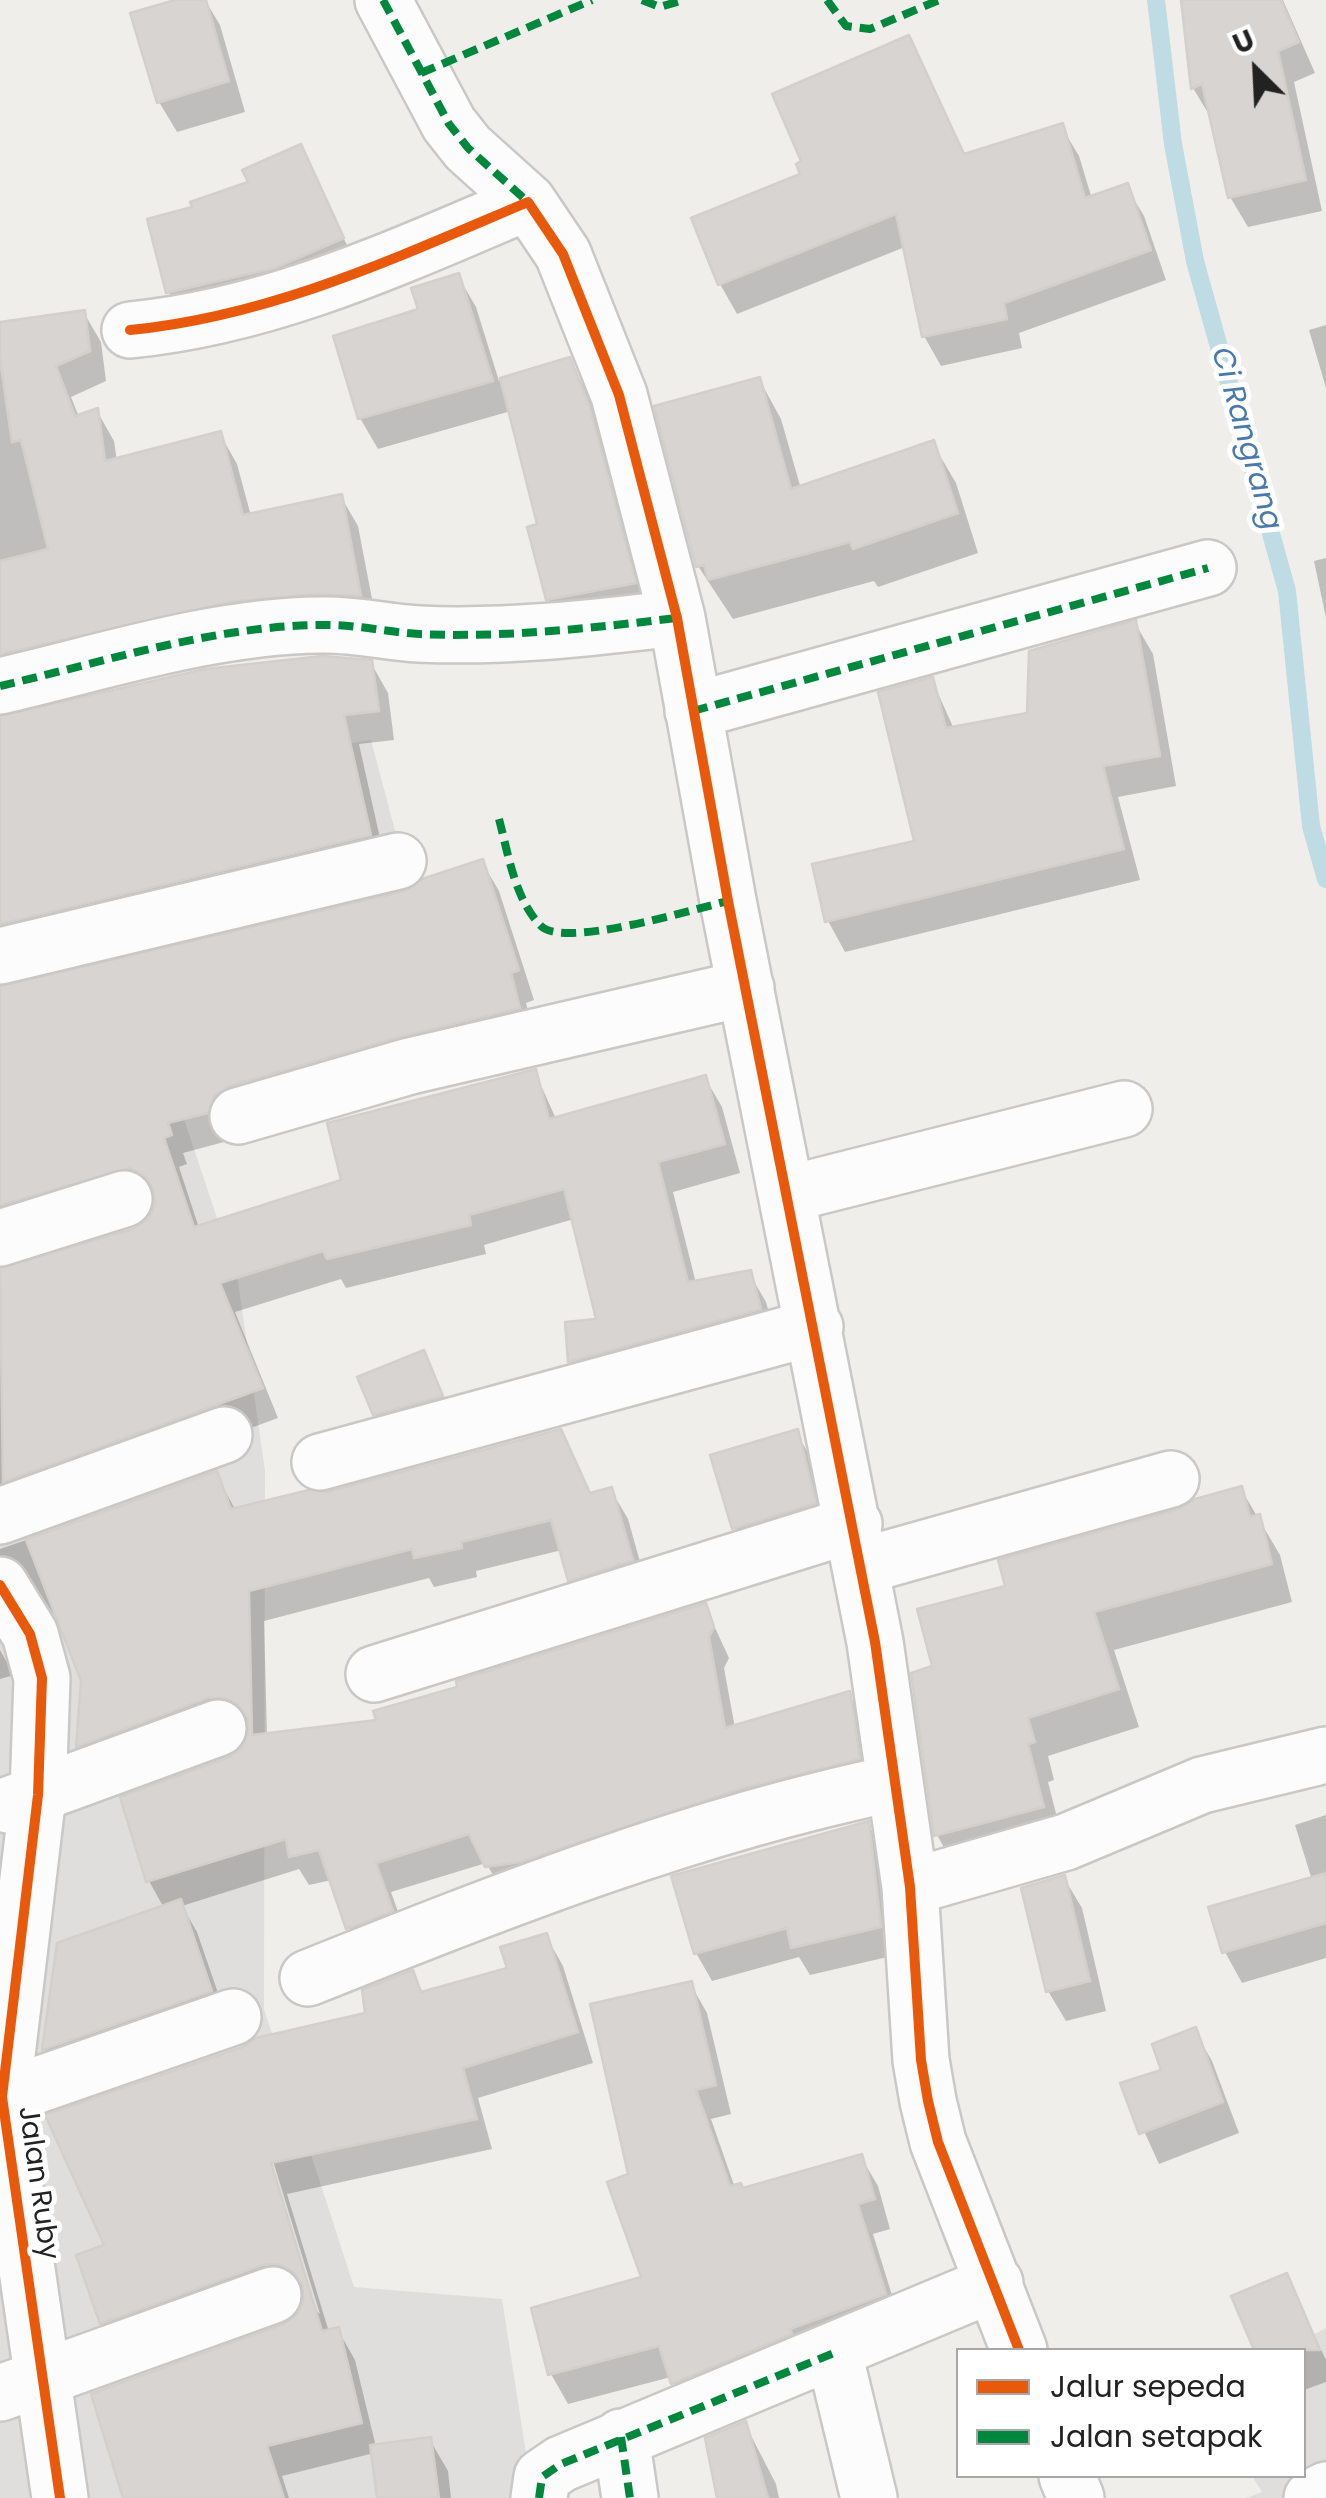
<!DOCTYPE html>
<style>
body{margin:0}
#map{position:relative;width:1326px;height:2498px;overflow:hidden;background:#f0eeeb;font-family:Poppins,sans-serif}
canvas{display:block}
.legend{position:absolute;left:956px;top:2348px;width:350px;height:130px;box-sizing:border-box;background:#fff;border:2px solid #a7a7a7;margin:0;padding:12px 18px;list-style:none;font-size:30px;color:#222}
.legend li{display:flex;align-items:center;gap:20px;height:50px}
.legend b{width:50px;border:2px solid #a7a7a7}
.north{position:absolute;left:1206px;top:20px;width:100px;height:100px;-webkit-text-stroke:8px #fff;paint-order:stroke;rotate:336deg;font-size:28px;font-weight:700;line-height:40px;text-align:center;color:#222}
.north::after{content:'';display:block;margin:auto;width:35px;height:45px;background:#222;clip-path:polygon(50% 0,100% 100%,50% 72%,0 100%)}
</style>
<div id="map">
<canvas width="1326" height="2498"></canvas>
<ul class="legend">
<li><b style="height:12px;background:#e8590c"></b>Jalur sepeda</li>
<li><b style="height:12px;background:#00873e"></b>Jalan setapak</li>
</ul>
<div class="north">U</div>
</div>
<script>
const g = document.querySelector('canvas').getContext('2d');
g.lineJoin = 'round';
function fillPath(path, color) {
  g.fillStyle = color;
  g.fill(path, 'evenodd');
}
function trace(path, color, width, dash) {
  g.strokeStyle = color;
  g.lineWidth = width;
  g.lineCap = dash ? 'butt' : 'round';
  g.setLineDash(dash || []);
  g.stroke(path);
}
function label(font, color, halo, rows, align = 'center') {
  g.font = font + ' Poppins,sans-serif';
  g.lineWidth = 10;
  g.setLineDash([]);
  g.textBaseline = 'middle';
  g.strokeStyle = halo;
  g.fillStyle = color;
  for (const [text, x, y, turn = 0] of rows) {
    g.save();
    g.translate(x, y);
    g.rotate((+turn || 0) * Math.PI / 180);
    g.textAlign = isNaN(turn) ? turn : align;
    if (halo) g.strokeText(text, 0, 0);
    g.fillText(text, 0, 0);
    g.restore();
  }
}
fillPath(new Path2D(`
 M371 740 430 963 169 1074 238 1281 265 1471 264 2009 354 2287 502 2299 533 2498H0V797Z
 M1326 2328V2498H1246L1262 2492 1252 2476H1304V2350H1284Z`), '#dfdedc');
fillPath(new Path2D(`
 M184 0H205L220 25 245 112 177 132 159 102Z
 M1183 0H1283L1315 73 1294 82 1322 211 1248 227 1230 197 1211 118 1193 88Z
 M908 38 966 156 1061 126 1079 156 1092 199 1126 186 1144 216 1166 280 1019 333 1022 348 941 366 924 336 905 247 737 314 720 284Z
 M300 147 357 266 184 320 169 292 150 221 195 209 251 184Z
 M458 276 476 307 499 381 569 360 585 388 604 436 650 611 564 627 548 599 540 526 511 411 378 449 360 418 421 311Z
 M84 313 101 342 106 381 71 397 79 417 97 411 114 441 117 461 220 434 237 464 251 516 341 497 358 526 377 625 0 691V325Z
 M1326 325V388L1309 330Z
 M759 379 781 419 801 489 933 444 956 483 978 553 878 587 874 581 733 619 698 566Z
 M1326 558V618L1314 561Z
 M1135 623 1153 654 1176 786 1118 797 1140 880 845 952 828 921 815 866 917 842 932 680 954 729 1029 715Z
 M371 663 388 693 394 740 359 744 386 865 0 961V719Z
 M482 862 499 891 534 1000 526 1003 535 1038 231 1125 224 1142 183 1153 187 1164 179 1167 199 1228 344 1182 535 1072 556 1119 705 1078 722 1107 740 1173 673 1192 696 1283 749 1273 766 1302 776 1339 587 1390 570 1361 599 1321 574 1219 484 1245 486 1254 346 1288 341 1279 235 1312 278 1418 0 1520V1271L135 1231 148 1223 157 1201 148 1197 0 1242V989L406 894Z
 M423 1353 459 1427 393 1445 375 1414Z
 M560 1432 592 1495 611 1490 628 1519 648 1590 587 1609 571 1580 562 1550 476 1571 477 1577 434 1587 429 1578 264 1621 267 1736 379 1722 460 1689 705 1606 729 1658 724 1668 735 1728 849 1694 866 1723 875 1788 505 1895 486 1863 391 1892 408 1940 366 1957 349 1928 332 1880 309 1885 299 1869 182 1906 197 1932 228 2022 62 2080 45 2050 57 1963 164 1908 149 1881 124 1799 231 1759 243 1750 251 1730 243 1726 95 1775 79 1746 84 1681 63 1628 35 1587 18 1582 0 1588V1549L216 1474 236 1511 328 1495Z
 M796 1432 814 1463 831 1534 752 1559 735 1528 713 1457Z
 M1241 1489 1280 1555 1292 1602 1114 1650 1139 1727 1048 1756 1054 1780 1048 1782 1064 1845 958 1872 937 1835 935 1668 1008 1588Z
 M0 1650 14 1675 0 1679Z
 M1326 1815V1958L1242 1983 1225 1952 1212 1909 1312 1880 1295 1825Z
 M868 1824 884 1852 896 1955 810 1975 799 1957 712 1981 696 1953Z
 M1064 1878 1082 1908 1106 2011 1066 2021 1048 1991Z
 M546 1936 563 1966 593 2063 478 2098 492 2149 287 2194 329 2332 338 2330 355 2360 376 2447 430 2440 448 2471 451 2498H380L374 2453 282 2476 289 2498H126L299 2316 306 2298 296 2294 119 2353 102 2323 108 2246 412 1973 424 1994 510 1970ZM270 2151 320 2314 312 2307 265 2152Z
 M690 1983 707 2013 731 2114 711 2119 735 2188 743 2191 861 2157 878 2186 890 2229 873 2234 901 2324 690 2413 671 2377 568 2404 551 2374 534 2310 644 2279 631 2175Z
 M1194 2030 1212 2061 1239 2133 1159 2164 1123 2085 1165 2071Z
 M1286 2276 1326 2360V2382L1304 2390V2350H1257L1234 2297Z
 M745 2424 776 2484 779 2498H719Z`), '#0003');
trace(new Path2D(`
 M1156 0 1173 144 1195 261 1287 591 1311 826 1326 879`), '#bfdbe3', 18);
const building = new Path2D(`
 M175 0H206L229 81 157 103 130 13Z
 M1181 0H1281L1299 42 1278 51 1306 180 1228 198 1202 84 1191 89Z
 M909 35 964 154 1063 123 1085 198 1128 183 1151 250 1004 303 1007 319 922 337 896 214 718 285 691 218 800 174 796 164 801 161 772 94Z
 M301 144 344 238 275 268 166 293 147 219 192 207 190 202 248 182 242 170Z
 M459 273 493 381 358 419 333 336 418 309 411 288Z
 M85 310 90 351 56 366 75 416 98 408 105 461 221 431 243 515 342 494 361 596 320 594 235 601 0 654V561L48 549 21 440 12 442 0 359V322Z
 M570 357 589 405 636 583 546 600 527 527 537 524 500 378Z
 M760 377 791 489 934 440 958 513 853 549 850 542 708 580 704 565 696 567 654 406Z
 M1136 620 1160 756 1103 766 1124 849 825 922 812 864 914 841 878 692 933 677 946 728 1027 713 1029 651Z
 M322 656 372 660 379 711 344 715 371 835 0 924V716L205 669Z
 M483 859 519 970 511 973 520 1008 403 1036 229 1086 215 1095 208 1113 168 1123 172 1135 164 1138 194 1227 341 1180 327 1123 536 1069 549 1119 706 1075 725 1144 658 1162 688 1282 751 1270 761 1309 568 1362 565 1322 596 1319 564 1189 469 1215 471 1225 327 1259 323 1251 220 1283 263 1388 3 1482 0 1268 133 1229 148 1219 155 1205 153 1189 146 1177 130 1168 0 1205V986L405 891 422 879Z
 M424 1350 443 1396 373 1415 357 1377Z
 M561 1429 590 1493 612 1487 633 1560 568 1581 551 1520 461 1542 462 1548 414 1558 412 1549 249 1591 252 1735 376 1720 373 1711 457 1687 456 1681 706 1603 714 1627 709 1637 725 1728 850 1691 860 1759 736 1790 520 1862 485 1867 469 1834 376 1863 393 1911 346 1929 319 1850 289 1857 286 1839 146 1882 120 1797 230 1757 241 1749 248 1734V1718L237 1704 224 1698H208L76 1747 81 1681 26 1540 217 1471 231 1509 309 1490 328 1492Z
 M798 1429 816 1503 732 1529 710 1455Z
 M1242 1486 1250 1517 1260 1514 1272 1564 1094 1612 1119 1689 1028 1718 1035 1742 1028 1744 1044 1807 934 1836 911 1673 932 1666 917 1609 1005 1586 998 1560 1179 1509 1195 1499Z
 M869 1821 881 1927 791 1948 787 1928 694 1954 671 1876Z
 M1326 1873V1923L1222 1953 1208 1907Z
 M1065 1875 1090 1981 1046 1992 1021 1888Z
 M181 1899 212 1991 42 2050 57 1943Z
 M547 1933 578 2032 463 2068 477 2119 271 2163 322 2331 339 2327 362 2423 267 2446 284 2498H123L91 2394 284 2324 297 2314 303 2302V2285L292 2271 278 2264 263 2265 100 2324 76 2255 104 2245 45 2115 243 2047 256 2038 365 2013 362 1990 413 1970 421 1992 507 1968 500 1947Z
 M692 1981 716 2085 696 2090 730 2186 741 2183 743 2188 862 2154 875 2199 858 2204 886 2294 790 2329 792 2334 671 2384 659 2346 548 2375 531 2308 641 2277 607 2182 628 2174 590 2004Z
 M1196 2027 1223 2102 1139 2134 1120 2083 1161 2070 1152 2044Z
 M1287 2273 1320 2350H1254L1231 2296Z
 M746 2421 768 2498H717L705 2438Z
 M431 2437 439 2498H377L370 2445Z`);
fillPath(building, '#d7d4d2');
trace(building, '#d3d0cc', 2.5);
const minor = new Path2D(`
 M383 0 449 124 468 148 528 202
 M130 330C272 316 398 257 528 202L563 254 619 395 677 618 728 901 875 1642 910 1887 921 2060 928 2101 938 2142 1019 2350
 M0 686C104 662 213 626 321 625 354 624 386 632 419 634 505 638 592 628 677 618
 M693 711 1208 568
 M0 956 398 861
 M238 1116 410 1066 746 988
 M788 1194 1124 1109
 M0 1238 124 1199
 M320 1462 815 1327
 M0 1516 224 1435
 M862 1566 1171 1479
 M0 1585 30 1634 42 1678 38 1795 2 2097 60 2498
 M374 1674 854 1524
 M8 1805 218 1728
 M910 1887 1066 1842 1202 1785 1326 1755
 M308 1978C501 1901 692 1825 895 1783
 M0 2098 233 2017
 M834 2353 869 2498
 M0 2393 273 2295
 M621 2437 630 2498
 M1067 2476 1076 2498
 M539 2498 542 2477 561 2464 995 2283
 M1312 2498 1326 2490`);
trace(minor, '#c9c8c7', 60);
trace(minor, '#fdfcfc', 55);
trace(new Path2D(`
 M383 0 449 124 468 148 528 202
 M642 0 660 7 683 0
 M827 0 846 26 870 29 939 0
 M421 73 592 0
 M0 686C104 662 213 626 321 625 354 624 386 632 419 634 505 638 592 628 677 618L676 613
 M693 711 1208 568
 M499 819C508 853 515 900 541 926 564 949 694 909 728 901
 M621 2437 630 2498
 M539 2498 542 2477 561 2464 834 2353`), '#00873e', 8, [15, 8]);
trace(new Path2D(`
 M130 330C272 316 398 257 528 202L563 254 619 395 677 618 728 901 875 1642 910 1887 921 2060 928 2101 938 2142 1019 2350
 M0 1585 30 1634 42 1678 38 1795 2 2097 60 2498`), '#e8590c', 10);
label('28px', '#222', '#fff', [
 ["Jalan Ruby",37,2183,82]
]);
label('italic 30px', '#4a7aab', '#fff', [
 ["Ci Rangrang",1245,439,74]
]);
</script>
